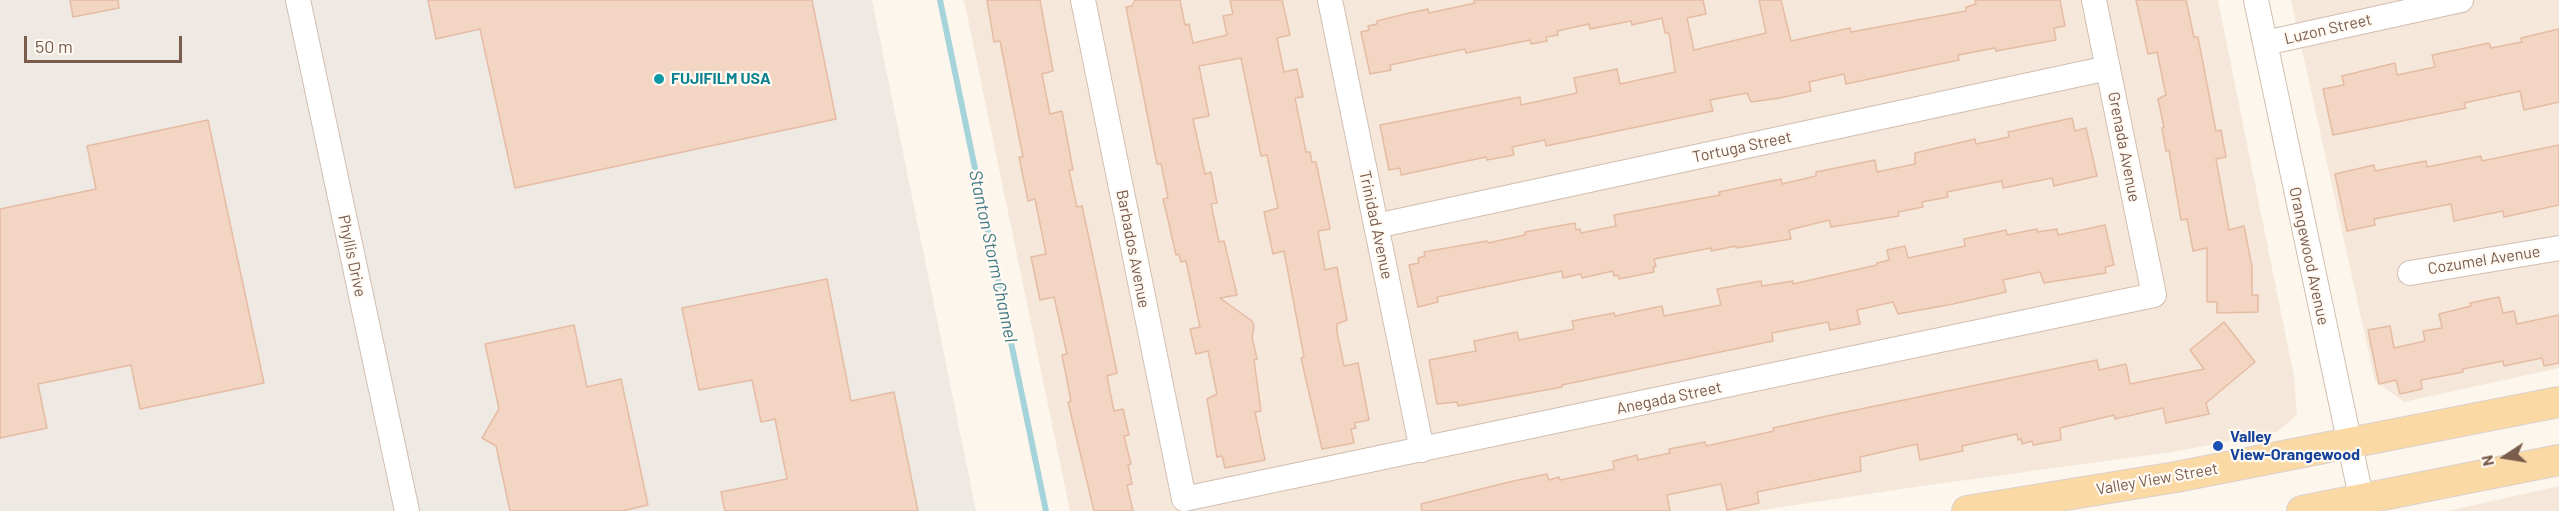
<!DOCTYPE html>
<style>
body{margin:0}
#map{position:relative;width:2559px;height:511px;overflow:hidden;background:#fdf6ec;font-family:Barlow,sans-serif}
canvas{display:block}
.north{position:absolute;left:2475px;top:427px;width:60px;height:60px;-webkit-text-stroke:4px #fffaf3;paint-order:stroke;rotate:258deg;font-size:16px;font-weight:700;line-height:24px;text-align:center;color:#7a5c4d}
.north::after{content:'';display:block;margin:auto;width:21px;height:27px;background:#7a5c4d;clip-path:polygon(50% 0,100% 100%,50% 72%,0 100%)}
.scale{position:absolute;left:24px;top:36px;width:158px;height:27px;box-sizing:border-box;border:3px solid #7a5c4d;border-top:0;padding-left:8px;font-size:18px;line-height:21px;white-space:nowrap;color:#7a5c4d;-webkit-text-stroke:4px #fffaf3;paint-order:stroke}
</style>
<div id="map">
<canvas width="2559" height="511"></canvas>
<div class="north">N</div>
<div class="scale">50 m</div>
</div>
<script>
const g = document.querySelector('canvas').getContext('2d');
g.lineJoin = 'round';
function fillPath(path, color) {
  g.fillStyle = color;
  g.fill(path, 'evenodd');
}
function trace(path, color, width, dash) {
  g.strokeStyle = color;
  g.lineWidth = width;
  g.lineCap = dash ? 'butt' : 'round';
  g.setLineDash(dash || []);
  g.stroke(path);
}
function label(font, color, halo, rows, align = 'center') {
  g.font = font + ' Barlow,sans-serif';
  g.lineWidth = 4.5;
  g.setLineDash([]);
  g.textBaseline = 'middle';
  g.strokeStyle = halo;
  g.fillStyle = color;
  for (const [text, x, y, turn = 0] of rows) {
    g.save();
    g.translate(x, y);
    g.rotate((+turn || 0) * Math.PI / 180);
    g.textAlign = isNaN(turn) ? turn : align;
    if (halo) g.strokeText(text, 0, 0);
    g.fillText(text, 0, 0);
    g.restore();
  }
}
fillPath(new Path2D(`
 M964 0H2218L2294 377 2297 415 2277 432 2172 452 1922 486 1755 511H1070Z
 M2291 0H2559V368L2404 402 2375 381Z
 M2559 486V511H2447Z`), '#f5e8da');
fillPath(new Path2D(`
 M0 0H872L976 511H0Z`), '#efe9e4');
trace(new Path2D(`
 M940 0 1046 511`), '#a5d3da', 6);
const building = new Path2D(`
 M70 0H118L119 8 73 17Z
 M428 0H812L836 119 515 188 480 29 436 39Z
 M987 0H1040L1053 71 1042 74 1050 114 1062 111 1073 170H1069L1077 207 1082 206 1089 238 1117 373 1107 376 1114 411 1123 409 1129 435 1124 436 1131 464 1128 465 1132 484 1127 485 1133 511H1094L1068 402 1071 401 1062 355 1067 354 1054 297 1040 300 1031 257 1046 254 1035 199 1028 201 1019 157H1023L1000 41 994 42Z
 M1135 0H1180L1185 25 1189 24 1193 43 1227 35 1223 16 1233 14 1230 0H1282L1290 35 1277 38 1284 72 1297 69 1303 97 1295 98 1306 152H1310L1312 162H1316L1330 229 1318 231 1325 270 1337 267 1347 320 1337 324V332L1344 366 1358 363 1369 420 1354 423 1356 428 1351 429 1354 443 1322 449 1301 358 1304 357 1284 251 1273 254 1264 212 1278 208 1267 155 1261 156 1241 58 1199 66 1209 116 1193 119 1205 174 1211 172 1217 203 1211 204 1219 242 1224 241 1237 295 1220 298 1252 321 1254 326 1252 337 1257 359 1254 360 1261 411 1255 412 1265 460 1225 468 1222 456 1217 457 1207 399 1217 394 1208 351 1196 354 1190 329 1200 327 1186 261 1181 262 1179 254 1176 255 1169 224 1163 199 1168 198 1161 164H1157L1126 7 1132 6Z
 M1474 0H1703L1706 14 1687 18 1694 50 1766 33 1759 0H1781L1791 41 1850 28 1851 32 1966 11V7L1976 4 1975 0H2060L2065 26 2054 28 2056 40 1996 51 1995 48 1958 55 1959 60 1846 84 1844 74 1809 82 1811 91 1780 98 1751 102 1747 93 1710 100 1713 111 1546 146 1545 140 1512 147 1514 155 1487 160 1486 157 1401 175 1400 168 1389 170 1380 125 1520 97 1521 105 1577 93 1574 78 1617 69 1620 84 1675 72 1669 33H1665L1662 18 1632 25 1631 21 1590 29 1589 24 1557 31 1558 35 1546 37 1547 41 1531 44 1530 40 1466 53 1465 49 1390 65 1391 70 1370 74 1361 32 1369 30 1368 26 1377 24V21L1405 14 1428 9 1429 13 1475 3Z
 M2136 0H2186L2194 37H2198L2216 131 2221 130 2226 157 2216 159 2229 230 2244 226 2252 267V295H2258V312L2217 313V302H2207V248L2193 251 2187 219 2181 220 2169 150 2166 151 2162 128 2164 127 2158 99 2166 95 2157 52 2148 54Z
 M2559 29V102L2524 110 2520 91 2464 103 2466 108 2333 135 2323 89 2344 85 2342 76 2395 63 2397 75 2435 67 2432 55 2489 43 2491 48 2522 42 2521 38Z
 M2072 118 2075 131 2086 128 2097 176 2054 186 2052 178 2003 188 2002 181 1947 192 1948 197 1922 202 1923 207 1898 212 1899 216 1831 227 1829 220 1789 230 1791 239 1736 248V246L1711 251V248L1654 259 1656 267H1653L1654 272 1619 279 1618 275 1614 276 1613 271 1582 278 1581 274 1563 278 1562 271 1437 297 1438 302 1418 307 1409 265 1419 263 1418 258 1425 256 1424 252 1487 241 1488 243 1525 235V232L1575 223 1576 230 1580 229 1581 233 1616 226 1614 215 1720 195 1719 192 1781 179 1782 184 1816 176V172L1875 160 1877 172 1915 164V153L1975 139 1976 144 2009 137 2008 132Z
 M208 120 264 383 140 409 131 365 38 384 47 428 0 438V209L96 189 87 146Z
 M2559 145V205L2504 217 2503 211 2454 221 2451 204 2374 219 2375 225 2347 231 2335 174 2374 165 2375 171 2426 161 2427 167 2481 156 2482 161Z
 M2105 225 2114 265 2105 267 2106 273 2044 283 2040 272 2003 280 2006 292 1953 304 1898 314 1893 302 1857 310 1860 324 1830 330 1828 322 1772 333 1773 341 1562 385V387L1458 406 1457 402 1437 404 1429 360 1476 351 1474 341 1517 332 1519 340 1574 329 1572 321 1614 313 1615 316 1662 306 1664 316 1721 305 1717 289 1761 281 1762 286 1793 281V284L1877 265V263L1889 260 1887 250 1905 246 1908 258 1965 246 1964 239 2006 230 2007 235 2037 229V232L2057 229 2058 235Z
 M827 279 851 401 894 392 918 511H725L721 492 787 479 775 419 761 422 752 380 699 390 682 308Z
 M2499 297 2503 313 2514 311 2517 324 2559 315V363L2544 366 2542 358 2504 366 2503 361 2463 369V372L2421 380 2422 389 2400 394 2396 380 2379 384 2368 330 2390 326 2394 348 2425 341 2423 331 2442 328 2439 314 2471 306 2470 303Z
 M2224 322 2255 362 2206 403 2209 414 2166 423 2163 408 2115 419 2114 415 2060 428 2061 440 2033 445 2032 441 2022 444 2021 439 2018 440 2017 434 1962 446 1963 451 1920 460 1917 444 1860 457 1861 471 1757 492 1759 503 1727 510 1721 484 1667 495 1670 511H1422L1421 504 1509 482 1547 474 1549 480 1559 477 1560 480 1614 469 1613 461 1637 455 1638 460 1670 453 1669 449 1705 442 1706 446 1774 431 1773 428 1827 416 2097 360 2099 370 2126 364 2130 384 2204 369 2190 350Z
 M574 325 587 387 621 379 648 505 622 511H510L496 446 482 438 499 409 485 344Z`);
fillPath(building, '#f3d5c3');
trace(building, '#e6bba3', 1.5);
const minor = new Path2D(`
 M298 0 407 511
 M1083 0 1184 499 2154 295 2094 0
 M1330 0 1422 450
 M2256 0 2364 511
 M2265 43 2461 0
 M1376 226 2108 68
 M2410 273 2559 248`);
const major = new Path2D(`
 M1967 511 2176 477 2559 402
 M2302 511 2559 460`);
trace(minor, '#d1beb0', 26);
trace(major, '#dad1cd', 32);
trace(minor, '#fff', 24);
trace(major, '#fbd9a5', 30);
for (const [x, y, r, color] of [
 [659,79,6,"#0f9aa8"],
 [2218,446,6,"#1a4fb4"]
]) {
  const dot = new Path2D();
  dot.arc(x, y, r, 0, 2 * Math.PI);
  g.fillStyle = color;
  g.fill(dot);
  trace(dot, '#fffaf3', 2);
}
label('16px', '#7a5c4d', '#fffaf3', [
 ["Luzon Street",2328,29,-13],
 ["Tortuga Street",1742,147,-12],
 ["Grenada Avenue",2124,147,79],
 ["Trinidad Avenue",1376,225,78],
 ["Barbados Avenue",1133,249,79],
 ["Phyllis Drive",352,256,78],
 ["Orangewood Avenue",2309,256,78],
 ["Cozumel Avenue",2484,260,-9],
 ["Anegada Street",1669,398,-12],
 ["Valley View Street",2157,479,-10]
]);
label('bold 16px', '#0d838f', '#fffaf3', [
 ["FUJIFILM USA",671,79]
], 'left');
label('bold 16px', '#164399', '#fffaf3', [
 ["Valley",2230,437],
 ["View-Orangewood",2230,455]
], 'left');
label('italic 18px', '#437c86', '#fffaf3', [
 ["Stanton Storm Channel",993,256,78]
]);
</script>
